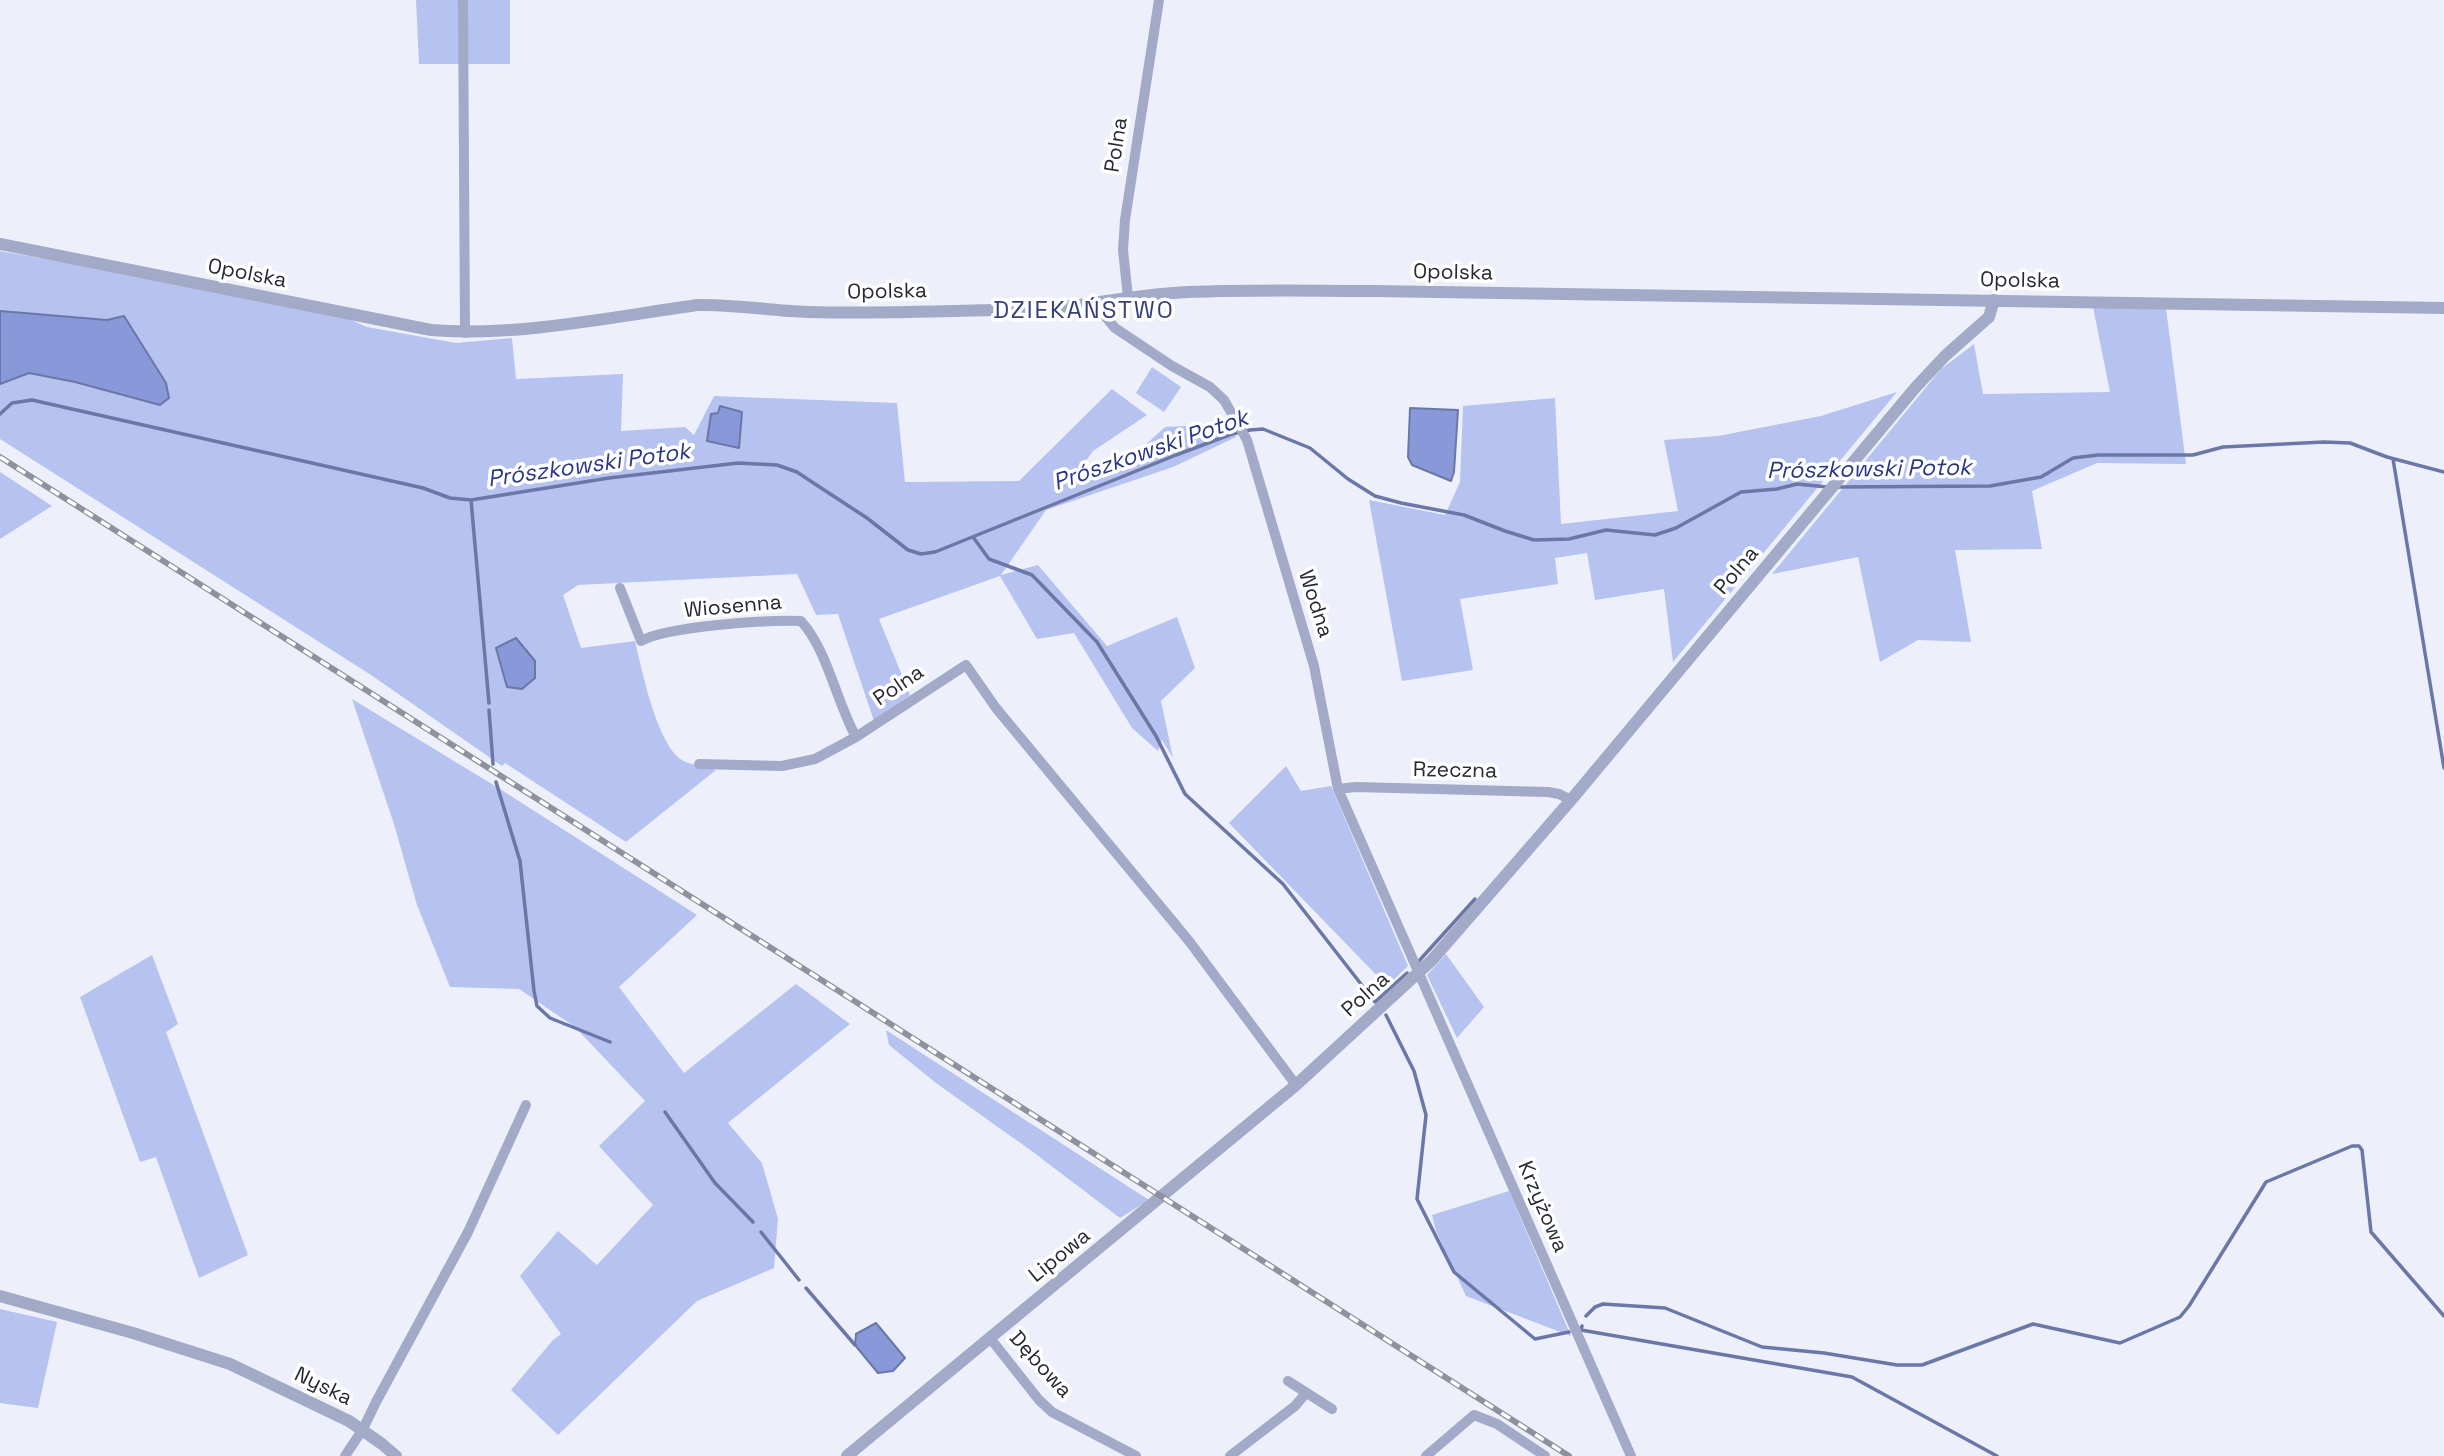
<!DOCTYPE html>
<meta charset="utf-8">
<style>
body{margin:0}
canvas{display:block;background:#edf0fa}
</style>
<canvas width="2444" height="1456"></canvas>
<script>
const g = document.querySelector('canvas').getContext('2d');
g.lineJoin = 'round';
function fillPath(path, color) {
  g.fillStyle = color;
  g.fill(path, 'evenodd');
}
function trace(path, color, width, dash) {
  g.strokeStyle = color;
  g.lineWidth = width;
  g.lineCap = dash ? 'butt' : 'round';
  g.setLineDash(dash || []);
  g.stroke(path);
}
function label(font, color, halo, rows, align = 'center') {
  g.font = font + ' "Space Grotesk",sans-serif';
  g.lineWidth = 7;
  g.setLineDash([]);
  g.textBaseline = 'middle';
  g.strokeStyle = halo;
  g.fillStyle = color;
  for (const [text, x, y, turn = 0] of rows) {
    g.save();
    g.translate(x, y);
    g.rotate((+turn || 0) * Math.PI / 180);
    g.textAlign = isNaN(turn) ? turn : align;
    if (halo) g.strokeText(text, 0, 0);
    g.fillText(text, 0, 0);
    g.restore();
  }
}
fillPath(new Path2D(`
 M416 0H510V64H419Z
 M0 251 324 308 367 327 456 343 512 338 516 379 623 374 621 431 685 427 694 435 714 396 897 403 905 482 1019 481 1112 389 1147 415 1093 451 1077 473 1119 469 1165 427 1230 424 1236 437 1173 467 1046 510 1001 575 1038 565 1107 646 1177 617 1195 668 1161 701 1173 758 1162 740 1158 751 1132 728 1074 633 1037 639 1000 576 879 619 910 695 874 721 838 614 816 615 797 574 578 585 563 595 581 648 635 641C642 671 656 739 679 758 688 765 705 767 716 770L626 842 505 763 502 766 371 675 0 439Z
 M2093 307 2166 308 2186 464 2097 463 2032 491 2042 549 1955 550 1971 642 1918 640 1880 662 1858 557 1772 574 1941 369 1974 344 1983 394 2110 392Z
 M1152 367 1181 387 1164 412 1136 393Z
 M1897 392 1673 662 1664 589 1595 600 1587 553 1555 558 1558 584 1460 599 1473 670 1402 681 1369 500 1445 515 1460 482 1463 406 1555 398 1561 524 1678 511 1664 440 1718 436 1821 416Z
 M0 472 52 506 0 539Z
 M352 699 500 789 697 915 619 987 684 1073 796 984 850 1024 728 1123 762 1163 778 1219 774 1268 697 1301 558 1435 511 1390 553 1340 561 1334 520 1276 558 1231 597 1265 653 1205 599 1146 645 1101 575 1027 519 989 450 987 417 905 394 824Z
 M1286 766 1301 791 1331 786 1408 966 1387 986 1229 823Z
 M1446 954 1484 1007 1457 1038 1427 975Z
 M152 955 178 1024 166 1032 248 1255 199 1278 156 1157 140 1162 80 997Z
 M886 1030 1149 1200 1120 1218 1033 1152 936 1083 889 1045Z
 M1509 1191 1571 1336 1466 1296 1436 1231 1432 1215Z
 M0 1309 57 1322 38 1408 0 1403Z`), '#b6c2ef');
const water = new Path2D(`
 M0 311 107 320 124 316 166 383 169 398 160 405 75 382 29 373 0 384Z
 M720 406 742 412 739 448 707 441 711 414 718 413Z
 M1410 408 1458 410 1454 472 1451 481 1412 465 1408 457Z
 M516 638 535 661V678L522 689 507 687 496 648Z
 M876 1323 905 1358 893 1371 878 1373 855 1345 856 1334Z`);
fillPath(water, '#8898d9');
trace(water, '#6b77a7', 2);
trace(new Path2D(`
 M0 414 12 403 32 400 423 488 450 498 471 500 609 478 738 463 777 465 797 472 815 484 867 518 908 550 921 554 935 552 1176 455 1232 434 1250 430 1263 429 1310 448 1348 479 1375 496 1401 503 1464 515 1505 531 1534 540 1569 539 1606 530 1655 535 1676 528 1741 492 1777 489 1797 484 1827 487
 M2393 459 2444 768
 M1838 487 1990 486 2041 477 2073 458 2098 455H2193L2223 447 2324 442 2350 443 2387 457 2444 472
 M471 500 489 703
 M973 537 989 559 1032 575 1097 642 1156 736 1185 794 1283 884 1375 1002 1407 973
 M489 710 493 764
 M496 782 520 861 534 991 537 1006 550 1018 610 1042
 M1418 962 1475 899
 M1386 1015 1414 1071 1426 1115 1417 1199 1454 1272 1535 1339 1569 1332
 M665 1112 715 1183 753 1222
 M761 1232 799 1280
 M806 1288 855 1345
 M1586 1316 1595 1307 1603 1304 1665 1308 1762 1347 1824 1353 1897 1365H1922L2033 1324 2120 1343 2180 1317 2189 1306 2266 1182 2352 1146H2359L2362 1150 2371 1232 2444 1316
 M1582 1326 1581 1330 1852 1377 1997 1456`), '#6b77a7', 3.5);
trace(new Path2D(`
 M463 0 465 333
 M1128 297 1123 250 1125 220 1159 0
 M1095 304 1115 328 1172 366 1210 387 1224 400 1247 440 1314 666 1338 789 1631 1456
 M620 588 641 641C667 626 768 620 801 621 828 651 836 701 856 737
 M699 764 782 766 815 759 856 737 966 665 996 708 1189 941 1296 1085
 M1338 789 1356 787 1548 792 1559 794 1571 800
 M990 1338 1039 1400 1052 1412 1136 1456
 M1288 1381 1332 1409
 M345 1456 363 1429 376 1402 468 1232 526 1105
 M1230 1456 1295 1406 1306 1393
 M1426 1456 1474 1415 1497 1424 1545 1456`), '#a2aac8', 10);
trace(new Path2D(`
 M0 244 431 330C516 337 612 317 697 305 735 304 771 311 808 312 882 314 957 311 1031 309 1079 308 1125 296 1173 293 1240 289 1307 291 1374 291L2444 308
 M0 1296 133 1333 230 1364 349 1421 382 1444 396 1456
 M847 1456 1296 1085 1432 960 1571 800 1915 388 1946 355 1989 317 1994 300`), '#a2aac8', 12);
const rail = new Path2D(`
 M0 457 1569 1456`);
trace(rail, '#8f929c', 6);
trace(rail, '#fff', 3.5, [10]);
label('21px', '#262932', '#fff', [
 ["Polna",1117,145,-81],
 ["Opolska",1453,273,1],
 ["Opolska",247,274,11],
 ["Opolska",2020,281,1],
 ["Opolska",887,292,-1],
 ["Polna",1737,571,-50],
 ["Wodna",1315,604,72],
 ["Wiosenna",733,607,-5],
 ["Polna",899,686,-34],
 ["Rzeczna",1455,771,1],
 ["Polna",1366,995,-42],
 ["Krzyżowa",1542,1207,67],
 ["Lipowa",1060,1256,-39],
 ["Dębowa",1040,1365,48],
 ["Nyska",323,1387,26]
]);
label('italic 23px', '#2c3682', '#fff', [
 ["Prószkowski Potok",1151,451,-19],
 ["Prószkowski Potok",589,466,-8],
 ["Prószkowski Potok",1869,470,-1]
]);
g.letterSpacing = '2px';
label('24px', '#35407b', '#fff', [
 ["DZIEKAŃSTWO",1084,311]
]);
g.letterSpacing = '0px';
</script>
